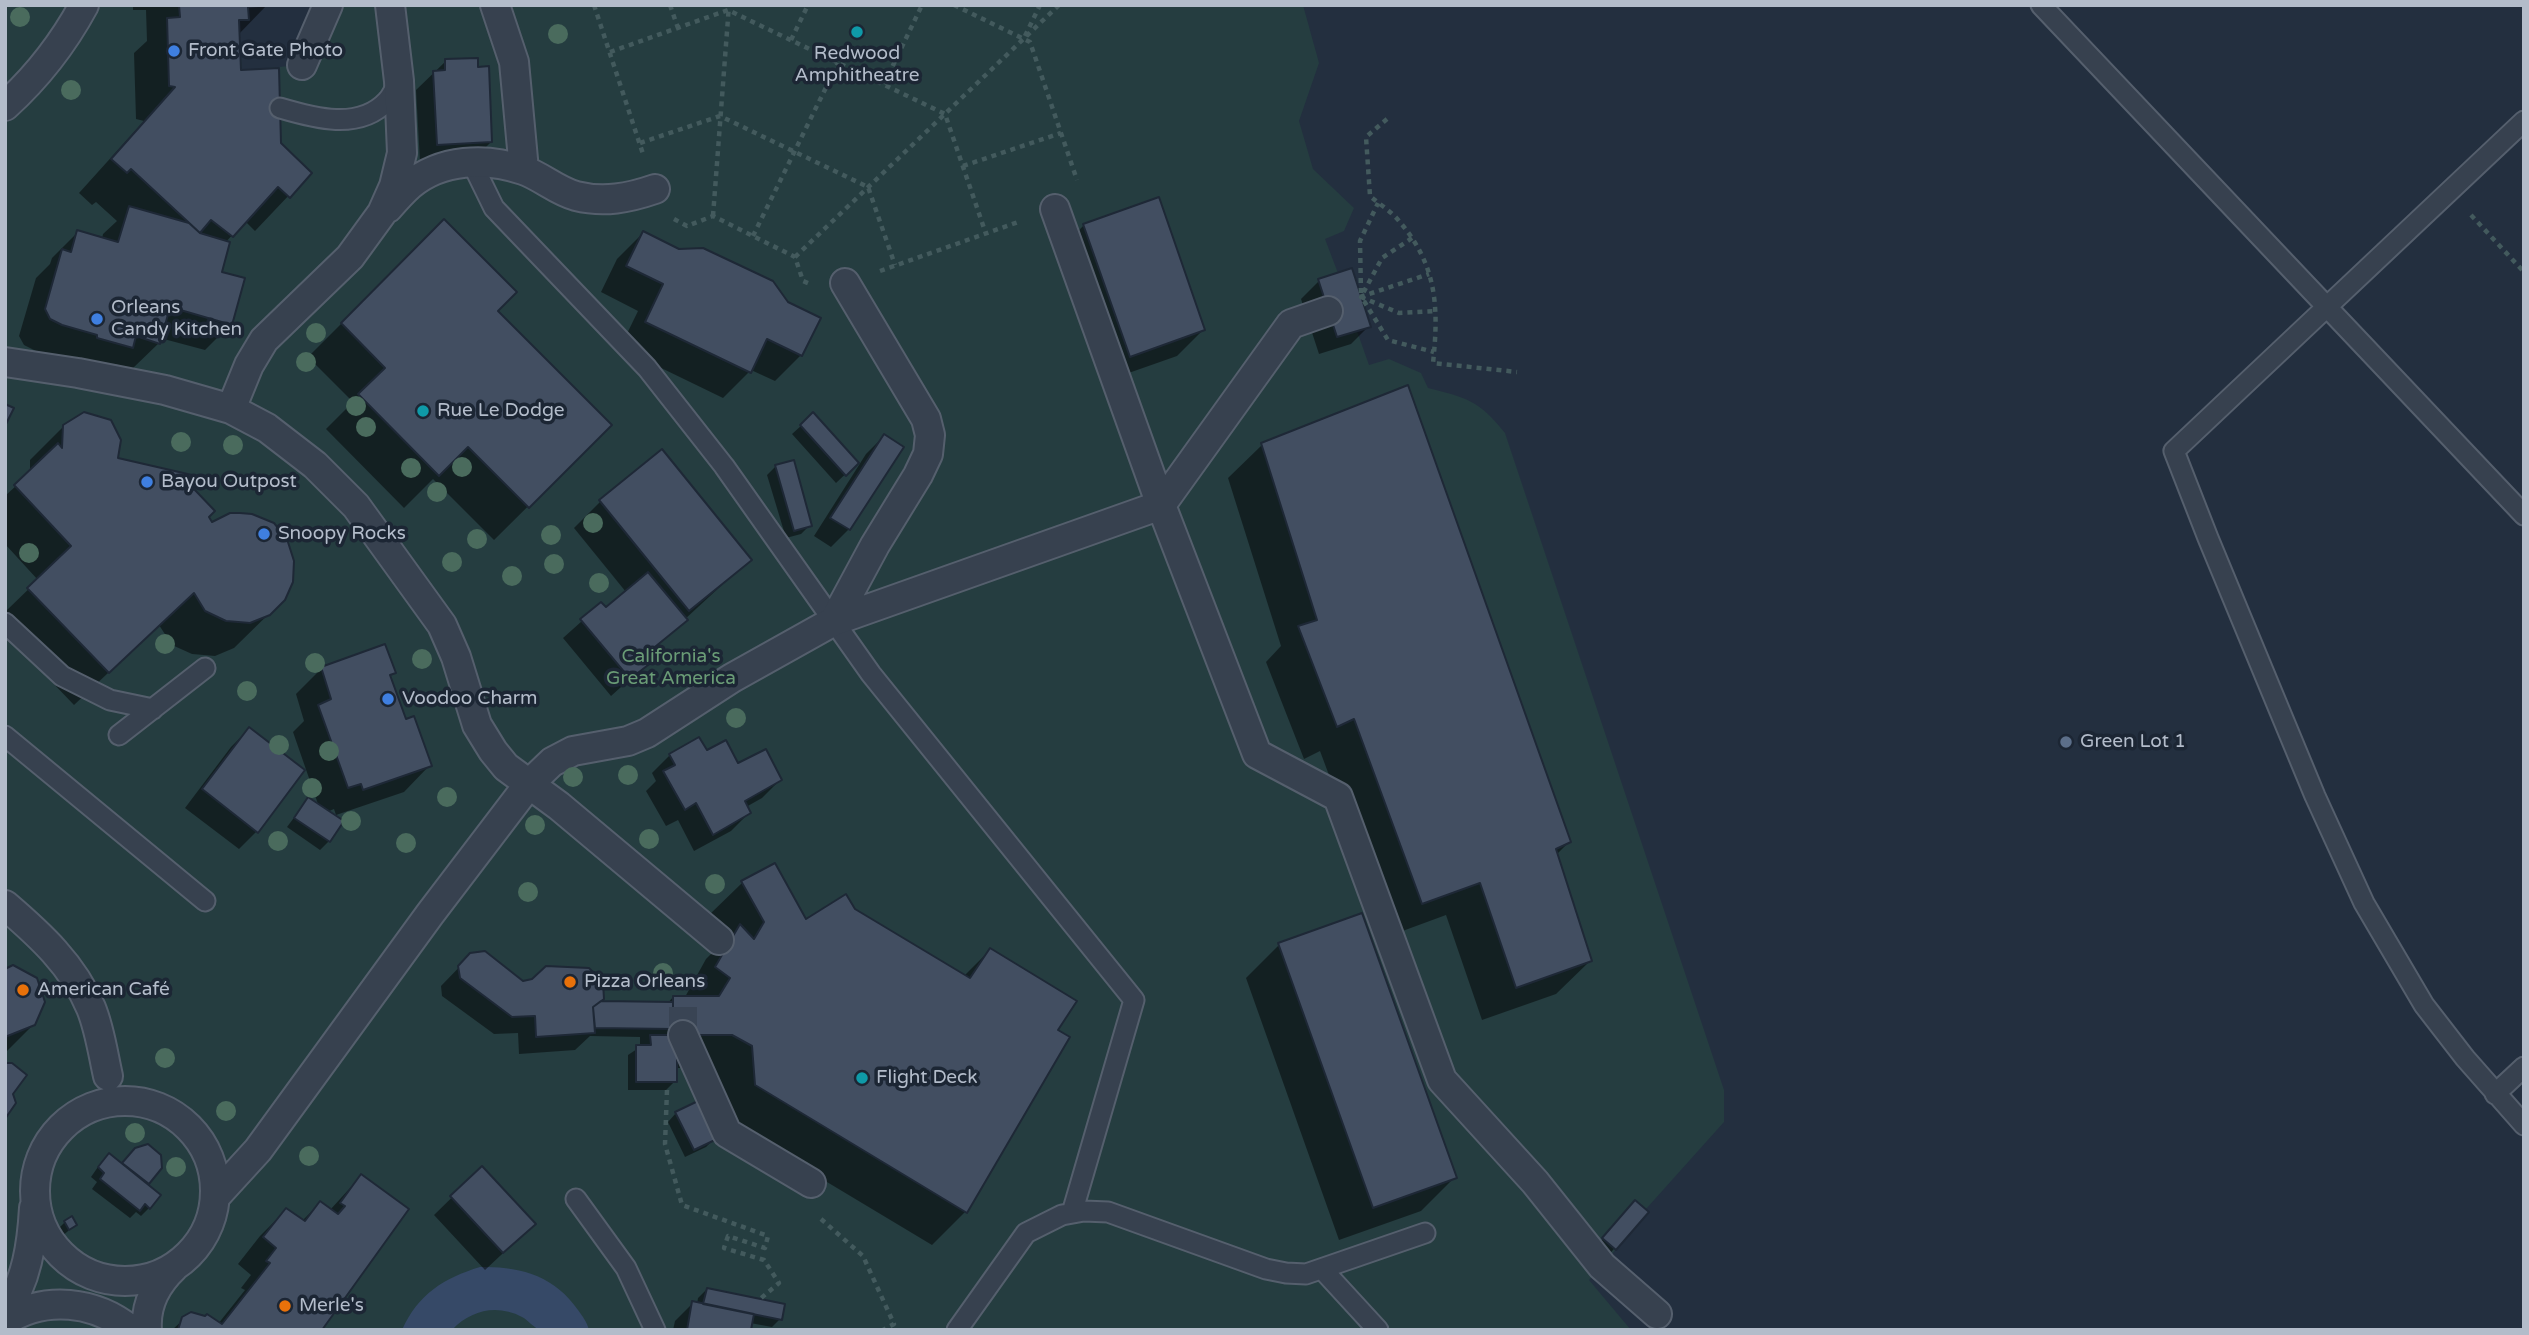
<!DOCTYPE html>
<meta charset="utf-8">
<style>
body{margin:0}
#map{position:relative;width:2529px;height:1335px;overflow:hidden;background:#232f3f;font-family:"Varela Round",sans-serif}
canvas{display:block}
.frame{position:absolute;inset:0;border:7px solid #b3bcca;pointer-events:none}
</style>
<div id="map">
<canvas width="2529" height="1335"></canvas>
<div class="frame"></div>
</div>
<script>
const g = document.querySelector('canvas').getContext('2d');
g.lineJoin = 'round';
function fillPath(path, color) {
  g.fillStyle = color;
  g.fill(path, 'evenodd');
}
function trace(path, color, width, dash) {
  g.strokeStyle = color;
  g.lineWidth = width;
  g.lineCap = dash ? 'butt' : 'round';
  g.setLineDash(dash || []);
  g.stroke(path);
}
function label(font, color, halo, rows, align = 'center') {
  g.font = font + ' "Varela Round",sans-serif';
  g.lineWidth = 7;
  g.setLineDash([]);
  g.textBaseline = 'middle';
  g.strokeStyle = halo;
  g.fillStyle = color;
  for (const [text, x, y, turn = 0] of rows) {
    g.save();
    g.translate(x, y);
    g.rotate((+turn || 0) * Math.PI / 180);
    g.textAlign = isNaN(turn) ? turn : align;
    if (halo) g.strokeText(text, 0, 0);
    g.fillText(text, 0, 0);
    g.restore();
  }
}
fillPath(new Path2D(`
 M5 5H269L249 7V20H239L242 70 302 65 328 5H1303L1319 63 1299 121 1313 169 1354 208 1344 231 1325 239 1338 273 1371 327 1357 331 1369 365 1389 359 1421 373 1428 388C1467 398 1479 400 1505 433L1724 1090V1122L1646 1209 1649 1212 1589 1280 1631 1330H5Z`), '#253d40');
fillPath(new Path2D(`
 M480 1267C520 1266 555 1276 578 1310 583 1317 587 1322 589 1330 579 1330 548 1333 540 1330 534 1328 528 1320 522 1317 497 1304 471 1310 452 1330H402C418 1294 444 1278 480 1267Z`), '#364967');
fillPath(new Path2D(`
 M133 5H267L238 35 240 71 279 144 310 173 255 231 245 221 225 243 220 273 231 324 205 350 160 338 159 343 132 369 115 364 105 374 72 361 36 351 24 345 19 336 36 278 50 264 52 258 78 232 102 239 103 234 117 221 96 202 92 205 79 193 144 121 136 119 134 53 147 41 146 10H133Z
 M446 61 491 142 473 160 420 162 416 90Z
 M444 221 495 311 610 425 494 540 433 479 404 508 326 429 353 402 308 357Z
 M1084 225 1203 330 1177 356 1103 382 1058 252Z
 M643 233 679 251 801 355 775 381 751 370 723 398 620 348 638 311 601 292 617 259Z
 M1319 281 1369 326 1351 344 1319 354 1301 299Z
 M813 415 857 463 836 483 792 434Z
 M64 426 185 499 207 516 211 524 284 599 234 648 215 656 192 654 172 645 159 625 74 705 5 633V612L38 580 5 544V496L30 473V460Z
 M884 436 902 447 849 529 831 547 814 536 866 454Z
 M1262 445 1569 842 1556 855 1590 961 1556 994 1482 1020 1446 915 1389 936 1320 751 1304 759 1266 662 1281 646 1228 478Z
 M661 452 749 560 645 656 649 662 611 696 563 638 601 604 606 609 626 592 574 528 600 502Z
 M776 466 810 525 801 534 786 538 767 475Z
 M322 668 394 672 389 677 405 722 430 765 404 792 336 815 334 809 327 812 329 841 320 850 287 827 308 799 319 807 293 732 304 721 296 694Z
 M249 729 257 831 239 849 185 808 231 747Z
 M706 753 780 780 762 798 746 807 749 813 731 831 694 851 678 820 666 826 646 791 656 781 652 773 670 755Z
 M774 866 805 921 854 910 964 976 990 950 1056 1030 965 1212 932 1245 722 1119 719 1079 698 1068H675V1081L666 1090H628V1055L640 1047V1037L590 1036 575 1050 519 1054 518 1033 494 1034 442 996 441 986 471 955 523 983 598 1003 667 1004 673 997H685L706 959 723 942 708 916 742 883Z
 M1279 945 1455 1177 1421 1211 1339 1240 1246 978Z
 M5 971 34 1024 5 1053Z
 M676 1113 715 1138 706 1147 685 1157 668 1122Z
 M126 1159 160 1168 146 1185 149 1208 141 1216 136 1212 130 1218 92 1189 97 1182 91 1177 100 1164 121 1165Z
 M482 1168 516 1241 485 1270 434 1215Z
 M361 1176 320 1330H172L184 1319 218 1324 245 1290 241 1288 251 1275 238 1264 260 1236 286 1210 302 1221 320 1203 330 1210Z
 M1627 1211 1646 1212 1606 1258 1595 1248Z
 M65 1222 75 1225 60 1238 56 1231Z
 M707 1289 780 1319 772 1327 750 1323 749 1330H673L675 1321 693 1303 697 1304 698 1298Z`), '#0007');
const building = new Path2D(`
 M179 5H269L248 7 249 20H239L241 70 279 68 281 143 312 173 290 198 278 187 233 237 211 220 200 233 131 169 127 173 111 159 175 87 169 86 167 18 180 17Z
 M478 58V67L489 66 492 142 437 145 433 71 445 70V59Z
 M1159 197 1205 330 1130 357 1083 224Z
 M129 206 189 223 200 233 230 242 222 272 245 278 232 325 170 307 160 344 136 336 133 348 97 338V335L62 325 50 319 45 309 62 249 71 252 77 230 118 242Z
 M444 219 517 292 498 311 612 425 529 508 468 447 439 476 358 394 385 368 341 323Z
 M643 231 679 249 703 248 773 281 788 302 821 318 802 356 767 339 751 373 645 322 663 284 626 266Z
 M1352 268 1371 327 1337 337 1318 279Z
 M1408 385 1571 842 1556 849 1592 961 1516 988 1480 883 1422 904 1354 719 1337 727 1298 626 1317 620 1261 443Z
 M5 404 14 408 5 426Z
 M84 412 111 420 121 440 118 458 192 475 188 494 194 489 215 511 209 517 212 522 230 513H240L252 514 274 523 287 539 294 561 293 582 285 600 270 615 250 623 226 621 205 611 194 593 109 673 27 588 71 546 14 485 58 443 62 448 63 425Z
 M813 412 859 463 846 476 800 425Z
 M884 434 904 447 850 530 830 518Z
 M662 449 752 560 689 611 599 500Z
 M794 460 812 526 794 531 775 465Z
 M648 572 688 620 645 655 652 662 630 679 580 619 601 602 606 607Z
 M385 644 396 673 390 675 406 719 414 716 432 766 363 790 361 784 348 788 318 705 331 699 321 667Z
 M249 727 305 770 258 833 202 789Z
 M699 737 707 750 726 740 738 763 766 749 782 780 745 801 751 813 713 835 696 803 685 810 663 771 675 765 669 754Z
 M308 797 344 821 330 842 294 818Z
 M775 863 806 919 846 894 855 909 970 978 990 948 1077 1001 1058 1030 1070 1037 967 1213 755 1085 752 1046 732 1035H673V996H719L730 978 715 967 740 924 754 939 764 922 741 881Z
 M1362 913 1457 1178 1373 1208 1278 943Z
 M485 951 523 981 532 979 546 966 589 968 603 982 604 999 593 1007 595 1033 536 1037 535 1016 512 1017 460 978 458 966 470 953Z
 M13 965 37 978 45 1002 35 1025 5 1037V969Z
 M601 1001 673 1002V1029L595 1028 593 1007Z
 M650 1035H677V1082H636V1045H651Z
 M5 1063H12L27 1075 13 1094 16 1103 5 1119Z
 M698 1101 717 1139 694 1150 675 1112Z
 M148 1144 161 1155 162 1168 149 1184 122 1163 135 1148Z
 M109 1153 161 1195 150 1209 145 1204 140 1211 100 1179 104 1173 98 1167Z
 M482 1166 536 1224 503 1253 450 1196Z
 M361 1174 409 1209 322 1330H178L182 1317 191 1312 205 1316 207 1314 222 1324 270 1263 266 1261 276 1248 263 1237 286 1208 305 1221 320 1201 338 1214 345 1206 340 1203Z
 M1635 1200 1649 1212 1616 1250 1602 1238Z
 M72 1216 77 1225 69 1230 64 1221Z
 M707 1288 785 1304 782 1320 703 1304Z
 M692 1301 754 1314 751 1330H687Z`);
fillPath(building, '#424e61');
trace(building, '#1e2836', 2);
trace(new Path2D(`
 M683 1035V996`), '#394454', 28, [28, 14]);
const service = new Path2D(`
 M2041 5 2524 515
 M280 108C314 118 359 131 387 101 392 96 395 88 399 82
 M2524 121 2174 451 2208 538 2315 796 2364 903 2424 1005 2465 1058 2524 1125
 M471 161 494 208 647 368 724 466 871 674 1134 1000 1072 1213
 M5 623 62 676 110 700 153 709
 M119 735 205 668
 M5 736 205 901
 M2495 1094 2524 1067
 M576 1199 626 1268 655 1330
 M1322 1269 1378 1330
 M957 1330 1026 1233 1062 1215 1084 1211 1108 1212 1266 1269 1286 1273 1306 1274 1425 1233`);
const pedestrian = new Path2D(`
 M495 5 514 62 524 170
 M302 65 328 5
 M5 106C36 78 64 42 84 5
 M388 208C395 200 402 192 410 185 441 159 486 157 523 170 541 176 557 191 576 196 604 203 629 198 655 189
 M1055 209 1161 505 1257 754 1338 797 1442 1080 1535 1182 1602 1266 1657 1314
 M5 362 78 373 165 390 231 409 267 428 315 465 356 506 442 625 456 657 477 725 493 751 506 767 559 806 719 940
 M231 409 249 365 264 340 350 257 382 213 394 186 402 153 399 81 390 5
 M834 621 875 545 918 475 928 454 930 435 926 419 845 283
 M5 905C40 935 73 965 91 1008 100 1030 103 1054 108 1076
 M683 1035 727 1133 811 1183
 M35 1191a90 90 0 1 1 180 0a90 90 0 1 1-180 0Z
 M215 1197 258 1150 430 914 529 784 552 762 573 751 628 741 647 733 732 678 834 621 1161 505 1291 324 1328 311
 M5 1311C27 1282 32 1243 34 1208
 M5 1321C45 1295 95 1301 131 1330
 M147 1330C145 1304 156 1284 174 1267`);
trace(service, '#555f6d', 23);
trace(pedestrian, '#555f6d', 32);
trace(new Path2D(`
 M594 5 644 157
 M670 5 678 28
 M954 5 1030 42 1077 180
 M1025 36 1040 5
 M791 40 808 5
 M610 52 728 10 945 114 986 234
 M884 84 922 5
 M1387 119 1366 137 1370 196C1379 204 1391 211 1399 221 1437 265 1439 307 1433 363L1517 372
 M640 143 720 116 868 187 895 265
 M963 166 1061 133
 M2471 215 2524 272
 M713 216 729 5
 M674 219 687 226 713 216 795 257 803 281 810 284
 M753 236 838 63
 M1412 238 1382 258 1361 297 1399 313 1436 311
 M795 257 1059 5
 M880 271 1021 221
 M1361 293 1360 241 1378 203
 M1360 297 1429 274
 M1364 301 1388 340 1434 352
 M667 1090 665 1144 682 1205 768 1236 765 1248 728 1236 724 1248 764 1260 779 1283 760 1299
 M821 1219 863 1256 894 1324 883 1330`), '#435a5d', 4.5, [5, 5]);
trace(service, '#37414f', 19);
trace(pedestrian, '#37414f', 28);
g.fillStyle = '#4a6b5d';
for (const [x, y] of [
 [20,17],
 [558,34],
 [71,90],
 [316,333],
 [306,362],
 [356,406],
 [366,427],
 [181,442],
 [233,445],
 [462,467],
 [411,468],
 [437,492],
 [593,523],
 [551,535],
 [477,539],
 [29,553],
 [452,562],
 [554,564],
 [512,576],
 [599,583],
 [165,644],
 [422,659],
 [315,663],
 [247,691],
 [736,718],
 [279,745],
 [329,751],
 [628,775],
 [573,777],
 [312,788],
 [447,797],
 [351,821],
 [535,825],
 [649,839],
 [278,841],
 [406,843],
 [715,884],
 [528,892],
 [663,973],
 [165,1058],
 [226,1111],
 [135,1133],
 [309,1156],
 [176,1167]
]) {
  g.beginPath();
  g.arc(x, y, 10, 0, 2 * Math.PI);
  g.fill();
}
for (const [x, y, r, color] of [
 [857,32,7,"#0f9aa8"],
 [174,51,7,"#3f7fe0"],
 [97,319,7,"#3f7fe0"],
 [423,411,7,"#0f9aa8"],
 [147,482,7,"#3f7fe0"],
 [264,534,7,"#3f7fe0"],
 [388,699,7,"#3f7fe0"],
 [2066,742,7,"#5c6f8a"],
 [570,982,7,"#e8710a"],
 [23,990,7,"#e8710a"],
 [862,1078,7,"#0f9aa8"],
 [285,1306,7,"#e8710a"]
]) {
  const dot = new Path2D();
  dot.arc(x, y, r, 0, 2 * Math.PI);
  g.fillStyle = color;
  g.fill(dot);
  trace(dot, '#1c2634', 2.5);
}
label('19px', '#b3bcca', '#1c2634', [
 ["Front Gate Photo",188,51],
 ["Redwood",857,54,"center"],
 ["Amphitheatre",857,76,"center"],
 ["Orleans",111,308],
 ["Candy Kitchen",111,330],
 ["Rue Le Dodge",437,411],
 ["Bayou Outpost",161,482],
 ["Snoopy Rocks",278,534],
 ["Voodoo Charm",402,699],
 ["Green Lot 1",2080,742],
 ["Pizza Orleans",584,982],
 ["American Café",37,990],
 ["Flight Deck",876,1078],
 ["Merle's",299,1306]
], 'left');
label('19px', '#6a9c76', '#1c2634', [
 ["California's",671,657],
 ["Great America",671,679]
]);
</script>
